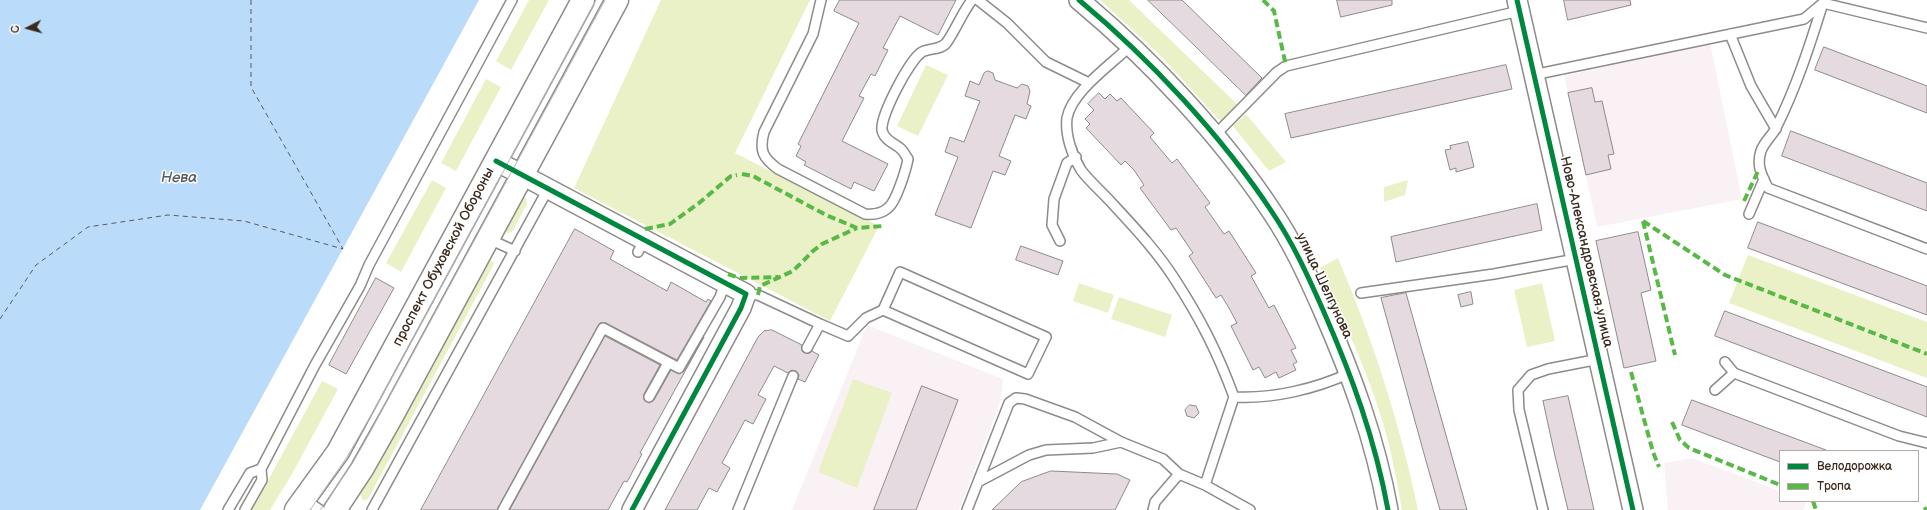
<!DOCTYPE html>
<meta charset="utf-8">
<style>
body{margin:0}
#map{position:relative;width:1927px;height:510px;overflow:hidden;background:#fff;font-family:"Balsamiq Sans",sans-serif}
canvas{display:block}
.legend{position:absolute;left:1779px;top:450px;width:140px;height:52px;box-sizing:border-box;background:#fff;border:1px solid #b1aaa5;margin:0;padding:5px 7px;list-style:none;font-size:12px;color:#3b2a1e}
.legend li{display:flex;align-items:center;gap:8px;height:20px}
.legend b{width:20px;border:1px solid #b1aaa5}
.north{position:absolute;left:8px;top:8px;width:40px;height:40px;-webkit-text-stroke:3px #fff;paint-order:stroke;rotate:264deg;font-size:11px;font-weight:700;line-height:16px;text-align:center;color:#3b2a1e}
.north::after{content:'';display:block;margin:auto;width:14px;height:18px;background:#3b2a1e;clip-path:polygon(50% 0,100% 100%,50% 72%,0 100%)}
</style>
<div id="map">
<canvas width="1927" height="510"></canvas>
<ul class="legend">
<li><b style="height:5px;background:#00873e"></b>Велодорожка</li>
<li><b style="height:5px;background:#58b947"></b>Тропа</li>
</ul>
<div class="north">С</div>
</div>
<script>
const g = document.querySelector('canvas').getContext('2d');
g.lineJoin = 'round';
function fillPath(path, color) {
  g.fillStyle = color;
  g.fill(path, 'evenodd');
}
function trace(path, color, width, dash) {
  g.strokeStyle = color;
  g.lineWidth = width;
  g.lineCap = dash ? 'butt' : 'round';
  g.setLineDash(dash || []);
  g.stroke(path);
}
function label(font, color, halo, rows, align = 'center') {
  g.font = font + ' "Balsamiq Sans",sans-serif';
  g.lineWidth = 3;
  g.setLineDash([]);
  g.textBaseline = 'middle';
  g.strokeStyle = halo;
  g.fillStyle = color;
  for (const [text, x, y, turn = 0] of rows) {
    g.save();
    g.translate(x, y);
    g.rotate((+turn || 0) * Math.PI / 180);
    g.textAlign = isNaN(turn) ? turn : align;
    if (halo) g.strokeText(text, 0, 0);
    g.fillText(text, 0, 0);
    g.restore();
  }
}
fillPath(new Path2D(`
 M1710 43 1742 199 1597 227 1564 76Z
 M867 325 1003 379 1001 400 959 510H792Z
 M1692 458 1780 491V501H1802L1806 503 1803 510H1668L1664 463Z`), '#faf1f5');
fillPath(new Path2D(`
 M529 0H549L511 70 496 61Z
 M661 0H810L735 153 879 226 830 321 574 188Z
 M1100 0H1129L1238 105 1221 122 1160 55Z
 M926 65 948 75 918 136 897 126Z
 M486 79 501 87 456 171 441 163Z
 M1246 114 1286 162 1269 171 1233 126Z
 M432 180 446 188 401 272 386 263Z
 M1408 180 1405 195 1384 202V187Z
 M526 198 527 204 512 232 507 233 505 230 522 199Z
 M1748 255 1927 322V378L1729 303Z
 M1338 258C1373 340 1400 423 1418 510H1402C1398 488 1394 466 1389 444 1373 383 1346 325 1320 268Z
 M491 260 494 263 493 266 368 499 363 501 360 494 487 263Z
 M1079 283 1114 295 1108 313 1073 301Z
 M1542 283 1555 341 1527 347 1514 290Z
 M1119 297 1172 315 1165 337 1111 319Z
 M853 379 892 393 857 488 818 472Z
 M322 381 338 389 292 474 270 510H252Z`), '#ebf1c7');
fillPath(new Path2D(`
 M0 0H479L200 510H0Z`), '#badbfa');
trace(new Path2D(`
 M251 0V87L343 249
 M0 319 36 265 88 227 168 215 244 221 343 249`), '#585b5f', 1, [5, 4]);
const building = new Path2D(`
 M840 0H956L938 35 900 16 883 48 888 50 875 76 871 74 859 96 864 98 842 141 888 164 874 191 854 182 851 189 804 165 806 162 796 156 801 146 798 144 859 23 834 11Z
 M1148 0H1182L1262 78 1246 95Z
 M1337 0H1392V5L1341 17Z
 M1564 0H1630L1631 5 1568 20Z
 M1824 47 1927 86V113L1815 70Z
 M1506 65 1512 89 1291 138 1285 114Z
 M988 71 993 73 995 80 1017 88 1022 84 1028 86 1030 91 1027 104 1031 106 1026 119 1015 115 999 156 1011 161 1005 175 993 171 971 228 935 215 958 157 945 152 950 137 964 142 980 101 965 96 970 81 979 85 984 73Z
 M1592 88 1595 102 1602 101 1614 154 1608 155 1611 169 1586 175 1568 93Z
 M1099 93 1105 99 1110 94 1117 101 1121 98 1154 133 1150 137 1172 163 1177 159 1210 203 1205 207 1224 234 1229 231 1256 273 1251 276 1269 308 1274 305 1296 348 1291 350 1297 362 1293 364 1296 370 1279 378 1276 372 1265 378 1259 367 1253 370 1231 326 1237 323 1229 308 1221 295 1216 298 1189 256 1193 253 1176 228 1171 230 1140 188 1144 185 1134 170 1125 161 1121 165 1086 128 1090 124 1085 119 1094 110 1088 104Z
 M1791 131 1927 183V211L1782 156Z
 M1468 142 1474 167 1456 172V168L1450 170 1445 150 1451 149 1450 146Z
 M1537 204 1542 230 1396 262 1391 237Z
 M1758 222 1927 286V315L1748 248Z
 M575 229 614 251 610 259 667 291 671 282 706 302 708 299 711 301 677 360 606 323H600L497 510H421Z
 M1638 232 1651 290 1641 293 1656 361 1624 368 1596 241Z
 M1021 246 1063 261 1058 275 1016 260Z
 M376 278 394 288 346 374 329 365Z
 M1471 292 1473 304 1461 307 1458 295Z
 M1406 293 1467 510H1440L1426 461 1381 298Z
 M1725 311 1927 387V417L1715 336Z
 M772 330 802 345V351L805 353H810L812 351 819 355 805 382 798 379 799 375 796 371 792 370 788 373 774 366 758 395 766 399 753 424 745 420 722 463 730 468 717 492 709 488 697 510H665L758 337 764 331Z
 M605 336 660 365 644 394V400L649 403 654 400 671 370 679 374 684 371 704 337 640 453 642 454 627 482 624 481 608 510H510Z
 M922 386 958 400 916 510H874Z
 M1568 396 1594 510H1568L1555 456 1543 401Z
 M1692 400 1826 450 1825 451H1780V462L1682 425Z
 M1190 405 1196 406 1199 413 1194 418 1187 416 1185 410Z
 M1051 471 1117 474 1130 480 1115 510H992L1021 482Z`);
fillPath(building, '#e5dadf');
trace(building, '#8e8b88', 1);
const lane = new Path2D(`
 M821 0 813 34 764 132C759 151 763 158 778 169L865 214C874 215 881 214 888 208 896 202 906 170 908 159 906 156 904 152 901 149 894 143 884 140 882 130 880 116 910 59 922 52 930 48 942 50 947 42 956 29 962 13 972 0
 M978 0 1007 23 1046 62 1089 83
 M1823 3C1810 45 1796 88 1776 128 1772 136 1764 142 1761 151 1756 165 1762 176 1768 188L1927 249
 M1730 34 1751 86 1776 129
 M1130 46C1111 65 1072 91 1067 118 1065 135 1072 155 1081 170 1089 181 1101 191 1110 201 1133 226 1156 250 1174 278 1200 318 1217 351 1234 397
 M1533 75 1804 19 1823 3 1927 28
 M1214 136 1277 72 1286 66 1519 11
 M1749 214 1764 179
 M489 239 515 251
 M1060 241 1052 225 1054 199 1067 163 1076 157
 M638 252 644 240
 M1361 293 1494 274 1576 259
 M746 294 758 295 820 324 807 348
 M820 324 848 336 866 318 883 310 900 272 1046 337 1028 374 883 310
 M1734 373 1899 436 1927 443
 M1715 390 1734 373 1725 362
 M649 397 668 363
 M978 482 1029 455 1046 450 1093 448 1121 442
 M304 499 320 510
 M228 510 250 473 261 469
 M245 510 262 480 261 469 315 365 360 286 369 265 512 0
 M372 510 548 189
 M503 510 603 328 679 368 720 297 725 283
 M738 510 793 376
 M967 510 1009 403 1016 398 1025 399 1075 417 1121 442 1163 459 1179 474
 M1153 510 1155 502 1179 474 1205 485
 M1250 510 1205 485 1234 397C1273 399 1315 389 1350 373
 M1543 510 1519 410 1518 390 1531 375 1548 369 1599 359`);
const street = new Path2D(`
 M1079 0C1149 58 1222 136 1272 212 1293 243 1308 276 1323 310 1352 376 1375 439 1388 510
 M1517 0 1633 510
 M496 161 746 294 741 308 632 510`);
const primary = new Path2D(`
 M296 510 338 452 583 0
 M335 510 362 469 393 414 617 0`);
trace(lane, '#8e8b88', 12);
trace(street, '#8e8b88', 22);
trace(primary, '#8e8b88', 25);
trace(lane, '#fff', 9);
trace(street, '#fff', 19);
trace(primary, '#fff', 22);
trace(new Path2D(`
 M310 510 347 457 377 405 596 0
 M320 510 352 464 368 436 605 0`), '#b9b8b6', 1);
trace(new Path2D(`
 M1263 0 1274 11 1286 66
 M742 174 753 176 826 215 857 228 883 226
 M1744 201 1759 169
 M1643 221 1725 275 1927 354
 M1643 221 1675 355
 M645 229 670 224 699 203 731 176 737 175
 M728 274 740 278 778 277
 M758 295 760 286 793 271 813 251 822 244 857 228
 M1631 372 1653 452 1659 467
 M1672 422 1680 440 1689 448 1780 485
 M1813 501 1816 510
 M1924 510 1927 508`), '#58b947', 4, [8, 4]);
trace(new Path2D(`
 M1079 0C1149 58 1222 136 1272 212 1293 243 1308 276 1323 310 1352 376 1375 439 1388 510
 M1517 0 1633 510
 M496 161 746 294 741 308 632 510`), '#00873e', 5);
label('14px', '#3b2a1e', '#fff', [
 ["Ново-Александровская улица",1586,252,77],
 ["проспект Обуховской Обороны",444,257,-62],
 ["улица Шелгунова",1324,286,65]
]);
label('italic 15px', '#585b5f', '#fff', [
 ["Нева",179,178]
]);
</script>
